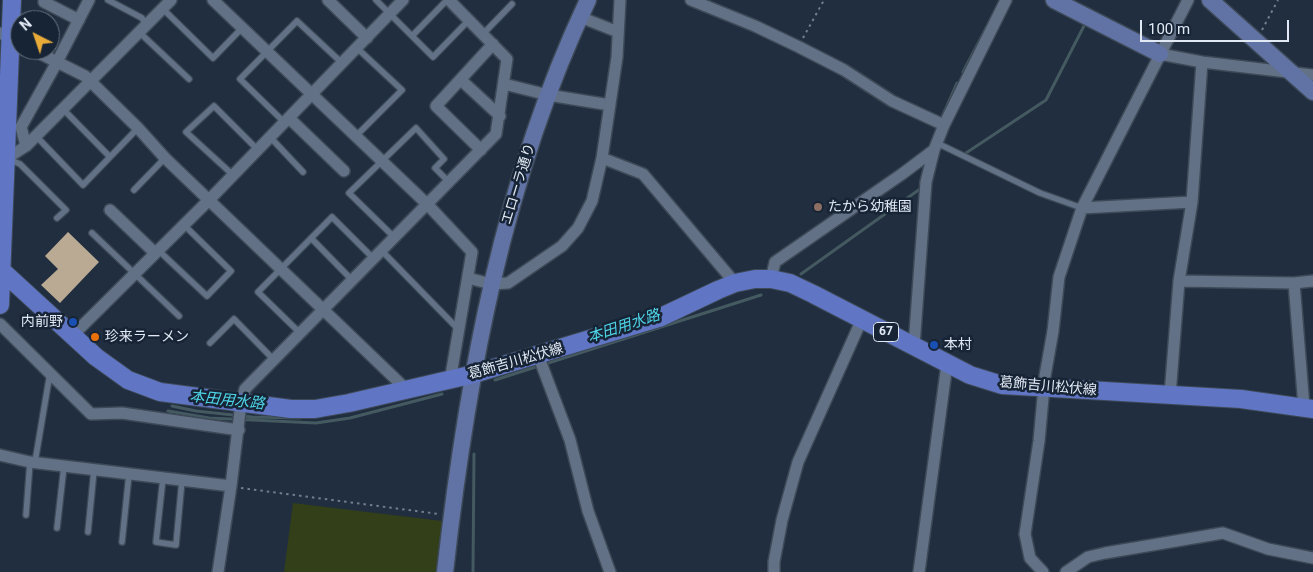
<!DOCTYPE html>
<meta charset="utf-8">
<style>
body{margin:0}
#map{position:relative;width:1313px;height:572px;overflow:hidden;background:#202e3f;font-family:Roboto,sans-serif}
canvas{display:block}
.north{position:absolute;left:10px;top:10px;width:50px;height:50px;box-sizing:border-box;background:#172435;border:1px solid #677381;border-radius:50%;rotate:319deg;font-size:14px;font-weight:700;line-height:20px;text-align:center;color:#e0e9f4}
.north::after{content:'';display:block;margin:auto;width:18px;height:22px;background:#e8ab37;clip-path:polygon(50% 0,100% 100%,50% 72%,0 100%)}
.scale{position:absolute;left:1140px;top:20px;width:149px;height:22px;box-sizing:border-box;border:2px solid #e0e9f4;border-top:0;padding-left:6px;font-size:15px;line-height:18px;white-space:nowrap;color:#e0e9f4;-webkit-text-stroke:4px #172435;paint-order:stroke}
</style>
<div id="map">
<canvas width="1313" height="572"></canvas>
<div class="north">N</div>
<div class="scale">100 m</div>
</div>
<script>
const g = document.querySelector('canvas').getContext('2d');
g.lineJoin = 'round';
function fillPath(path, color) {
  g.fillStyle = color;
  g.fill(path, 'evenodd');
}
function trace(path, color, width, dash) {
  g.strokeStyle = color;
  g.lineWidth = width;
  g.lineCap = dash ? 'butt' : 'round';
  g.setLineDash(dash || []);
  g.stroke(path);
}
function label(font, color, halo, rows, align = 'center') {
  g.font = font + ' Roboto,"Noto Sans JP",sans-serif';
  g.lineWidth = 5;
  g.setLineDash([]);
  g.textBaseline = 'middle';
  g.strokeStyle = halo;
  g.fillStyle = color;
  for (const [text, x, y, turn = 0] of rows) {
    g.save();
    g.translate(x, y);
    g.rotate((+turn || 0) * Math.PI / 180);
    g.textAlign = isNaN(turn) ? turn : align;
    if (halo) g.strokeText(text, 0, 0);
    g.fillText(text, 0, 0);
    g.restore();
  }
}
fillPath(new Path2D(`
 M293 503 442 521 436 572H284Z`), '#323f18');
trace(new Path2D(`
 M963 72 995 11
 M941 119 957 83
 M966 153 1046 100 1086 22
 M801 274 920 189
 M495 380 761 295
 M172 406 196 411 252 417 300 418
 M168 411 209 418 316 423 350 418 442 394
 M473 572 474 454`), '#445a60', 3);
fillPath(new Path2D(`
 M68 232 99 262 60 303 41 285 58 269 45 256Z`), '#baaa93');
const lane = new Path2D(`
 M108 0 142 18 146 25
 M376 0 433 57 469 20
 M163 9 213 58 242 28
 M139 32 189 79
 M483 34 512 4
 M412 36 447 0
 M63 109 110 157 138 128
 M284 122 240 79 297 21 342 63
 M36 136 83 185 110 157
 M356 136 402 90 357 48
 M270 137 303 172
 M937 143 1040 193 1082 208
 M8 159 20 164 66 210 57 218
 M233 175 186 132 214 106 258 150
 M134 190 165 158
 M92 233 179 316
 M311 238 352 280
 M395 238 349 193 416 128 444 159 435 168 449 182
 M158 250 207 296 231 271 184 225
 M382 251 459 330
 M300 333 258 292 332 217 374 259
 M210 343 234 319 274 360
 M35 462 50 373
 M163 478 156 542 176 545 182 480
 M26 515 30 462
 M57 528 64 466
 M88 532 94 470
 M122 542 129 474`);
const street = new Path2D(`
 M213 0 428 205 472 252 450 381
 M328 0 367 38
 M691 0 755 26 799 47 844 70 892 101 944 125
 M44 2 79 20
 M580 17 618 32
 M0 33 20 43
 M33 50 85 76 138 128 165 158 408 391
 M1160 54 1202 62 1313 75
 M461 80 500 116
 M504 84 548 95 610 105
 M289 118 344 171
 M26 146 21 127 57 62 89 0
 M481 150 436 106 493 44
 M602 158 643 174 735 283
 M6 159 26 146 171 0
 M1082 208 1192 202
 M110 210 155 253
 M468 278 491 284 508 283 562 246 578 228 592 201 602 158 617 57 620 0
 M771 279 775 262 902 174 934 150
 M1179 281 1294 283 1313 281
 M1294 283 1304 407
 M0 324 91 414 122 413 239 430
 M72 336 209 200 403 0
 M914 346 926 182 934 150 944 125 1006 0
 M538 355 570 440 588 511 610 572
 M1170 395 1179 281 1192 202 1202 62
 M0 455 30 462 231 486
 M218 572 231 486 241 403 245 389 496 134 507 59 449 0
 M774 572V562L782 520 798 462 862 319
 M919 572 947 364
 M1043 572 1030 558 1025 534 1039 441 1045 376 1053 331 1059 277 1082 208 1188 0
 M1066 572 1088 557 1105 553 1223 533 1268 549 1313 558`);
const secondary = new Path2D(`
 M1054 0 1160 54
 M1210 0 1313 92
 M445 572C467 377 503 179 588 0`);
const primary = new Path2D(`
 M0 269 96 357 128 380 160 392 291 409H315L349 403 474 374 659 318 718 290 735 283 755 279H771L790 283 813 294 970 375 1002 385 1241 399 1313 409
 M0 305 12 0`);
trace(lane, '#3d4957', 8);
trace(street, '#3d4957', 14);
trace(secondary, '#3d4957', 19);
trace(primary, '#3d4957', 20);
trace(new Path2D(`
 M1262 30 1278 0
 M803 38 824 0
 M241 488 439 514`), '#727e8d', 2, [2.5, 4]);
trace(lane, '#627185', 5.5);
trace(street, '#627185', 11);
trace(secondary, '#6173a4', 16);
trace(primary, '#6075c3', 18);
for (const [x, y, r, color] of [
 [818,207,5,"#8d6e63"],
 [73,322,5,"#1a4fb4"],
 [95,337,5,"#e8710a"],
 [934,345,5,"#1a4fb4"]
]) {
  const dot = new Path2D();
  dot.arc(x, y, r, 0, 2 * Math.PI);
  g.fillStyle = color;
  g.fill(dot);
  trace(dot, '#172435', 2);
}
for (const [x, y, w] of [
 [886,332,25]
]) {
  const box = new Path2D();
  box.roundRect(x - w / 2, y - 9.5, w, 19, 4);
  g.fillStyle = '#172435';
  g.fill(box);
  trace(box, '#e0e9f4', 1);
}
label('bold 12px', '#e0e9f4', null, [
 ["67",886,332]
]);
label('14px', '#e0e9f4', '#172435', [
 ["エローラ通り",519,184,-73],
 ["葛飾吉川松伏線",516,362,-16],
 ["葛飾吉川松伏線",1048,387,5]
]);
label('14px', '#e0e9f4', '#172435', [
 ["たから幼稚園",828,207],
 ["内前野",63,322,"right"],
 ["珍来ラーメン",105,337],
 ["本村",944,345]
], 'left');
label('italic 15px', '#4ed4e6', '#172435', [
 ["本田用水路",624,327,-18],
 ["本田用水路",227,401,6]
]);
</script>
